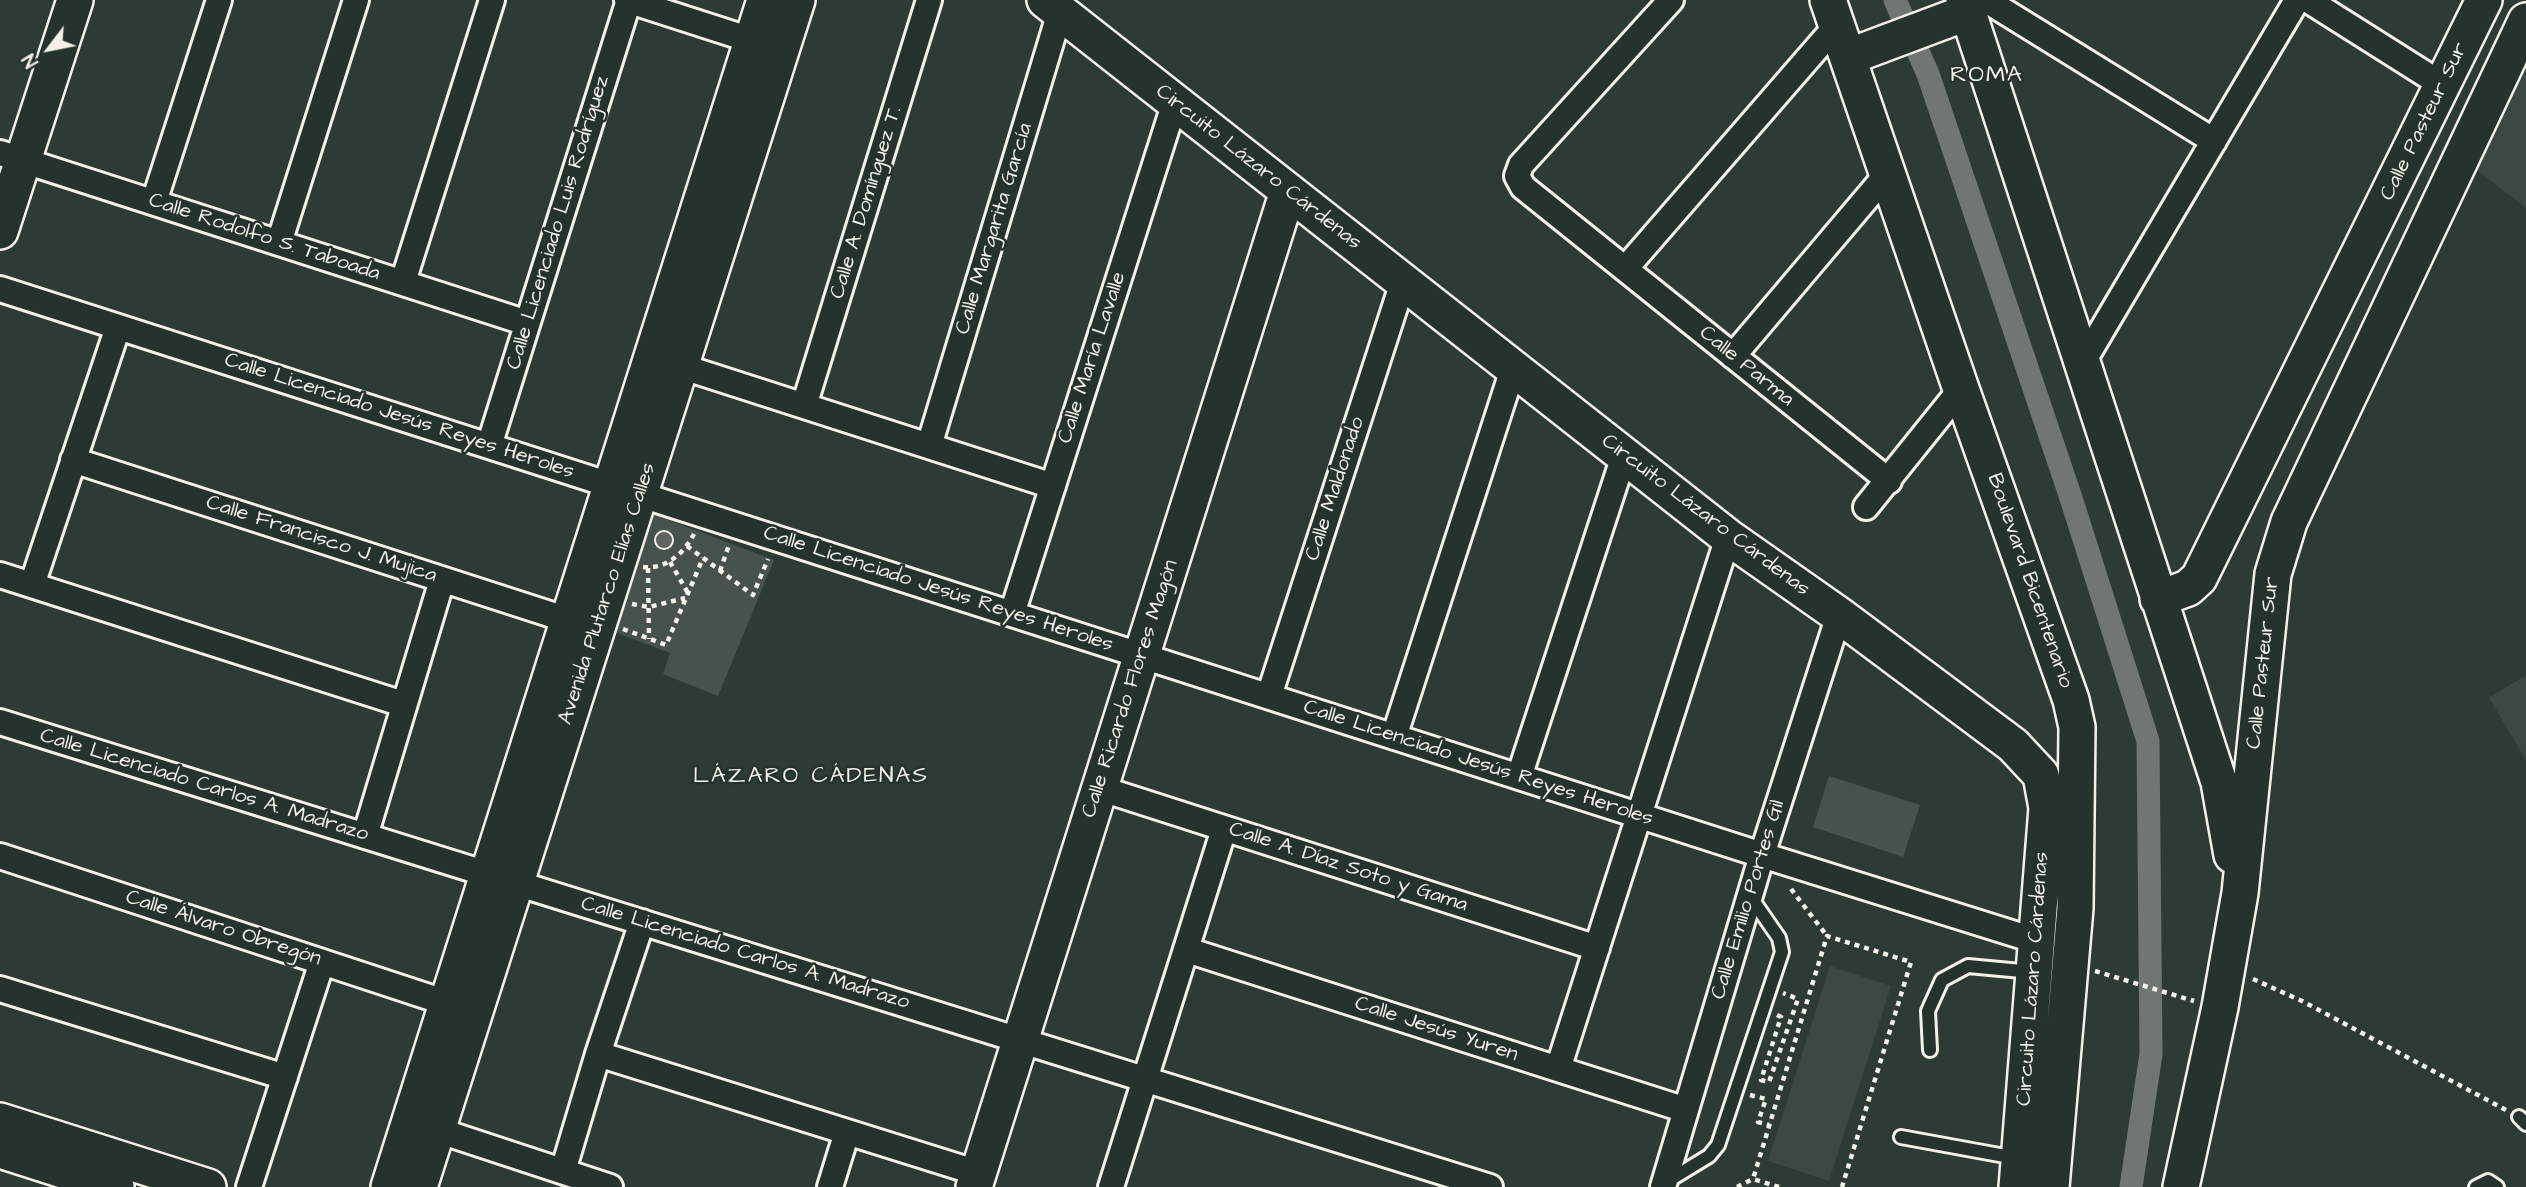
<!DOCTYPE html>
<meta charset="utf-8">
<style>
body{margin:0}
#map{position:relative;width:2526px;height:1187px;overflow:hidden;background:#2e3b34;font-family:"Architects Daughter",sans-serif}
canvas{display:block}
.north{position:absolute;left:14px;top:14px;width:70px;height:70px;-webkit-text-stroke:5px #26332d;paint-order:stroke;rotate:238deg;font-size:19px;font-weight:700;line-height:28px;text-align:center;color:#f4f1e8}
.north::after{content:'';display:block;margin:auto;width:24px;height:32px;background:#f4f1e8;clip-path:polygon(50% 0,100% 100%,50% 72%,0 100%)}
</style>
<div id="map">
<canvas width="2526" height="1187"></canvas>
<div class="north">N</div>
</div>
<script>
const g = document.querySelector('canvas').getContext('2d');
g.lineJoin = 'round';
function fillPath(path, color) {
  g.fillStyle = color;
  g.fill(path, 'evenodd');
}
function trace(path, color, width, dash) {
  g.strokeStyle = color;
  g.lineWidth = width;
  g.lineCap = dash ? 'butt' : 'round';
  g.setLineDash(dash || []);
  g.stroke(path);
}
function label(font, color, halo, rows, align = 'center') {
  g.font = font + ' "Architects Daughter",sans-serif';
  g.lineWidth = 5;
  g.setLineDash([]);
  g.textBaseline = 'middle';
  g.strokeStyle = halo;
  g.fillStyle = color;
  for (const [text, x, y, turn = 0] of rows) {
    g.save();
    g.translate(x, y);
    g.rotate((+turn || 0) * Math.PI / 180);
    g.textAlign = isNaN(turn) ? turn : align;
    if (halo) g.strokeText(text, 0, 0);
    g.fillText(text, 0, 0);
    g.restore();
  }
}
fillPath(new Path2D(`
 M2526 53V208L2472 166Z
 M2526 675V760L2489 698Z
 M1830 966 1891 986 1829 1181 1768 1161Z`), '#3c4841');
fillPath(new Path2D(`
 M650 513 774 560 718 696 663 674 670 653 607 629Z
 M1829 776 1920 805 1903 857 1813 827Z`), '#48524c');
trace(new Path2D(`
 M1895 0 1928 74 2071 498 2148 741 2151 1054 2131 1187`), '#6f7770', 23);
const building = new Path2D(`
 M655 540a9 9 0 1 1 18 0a9 9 0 1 1-18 0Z`);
fillPath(building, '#5c655e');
trace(building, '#f4f1e8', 2);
const lane = new Path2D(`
 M1930 1050 1928 1011 1942 980 1968 966 2032 972
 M2519 1117 2526 1124
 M1901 1137 2016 1158
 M1668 1181 1709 1156 1718 1145 1782 952 1779 938 1750 896
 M2476 1187 2488 1181 2497 1187`);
const street = new Path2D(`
 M627 0 751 40
 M1671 0 1521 165 1517 176 1523 187 1889 481
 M1986 0 2214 141
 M2308 0 2444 86
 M0 153 527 323
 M154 202 219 0
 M279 243 356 0
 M1625 269 1837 25
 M403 282 492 0
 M0 289 1762 855 2037 941
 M1733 356 1888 173
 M2083 362 2297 0
 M680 366 1053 486
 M804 406 929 0
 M489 446 629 0
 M929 446 1060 12
 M73 460 568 620
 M1866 507 1961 389
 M0 575 403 704
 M32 585 118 327
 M1012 614 1175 102
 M1269 696 1403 282
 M0 722 1490 1187
 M1394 737 1513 369
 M1519 777 1624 456
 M1099 788 1597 948
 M365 836 442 580
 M0 856 447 1003
 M1187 950 1686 1110
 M0 989 285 1077
 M598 1054 978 1173
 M1558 1069 1728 537
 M437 1130 610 1187
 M563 1171 598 1054 642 922
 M249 1187 322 962
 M830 1187 847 1132
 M1111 1187 1224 829
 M1663 1187 1762 855 1839 615`);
const secondary = new Path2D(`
 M1045 0 1728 537 1839 615 2013 745 2041 775 2047 808 2017 1187
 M1828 0 1961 389 2071 700 2077 727 2075 908 2051 1187
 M1964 0 2219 782 2232 855
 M1848 57 1968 12
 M0 231 75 0
 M2158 599 2188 588 2199 578 2484 0
 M0 1121 208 1187
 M0 1150 116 1187
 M389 1187 765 0
 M419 1187 797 0
 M974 1187 1288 191
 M2181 1187 2220 1007 2240 893 2273 574 2289 522 2526 21`);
trace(lane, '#f4f1e8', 18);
trace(street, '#f4f1e8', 30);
trace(secondary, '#f4f1e8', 40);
trace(new Path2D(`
 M687 546 753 595 768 559
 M670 562 688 593
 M643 567C666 570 684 553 694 534
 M648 568 649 639
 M720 571 729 545
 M632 604 649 607 685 598
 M623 629 666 645 703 558
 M1791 889 1827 936
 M2095 971 2194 1001
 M2253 979 2302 1001 2506 1110
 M1777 1015 1781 1017 1761 1080 1769 1082 1798 999 1783 993
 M1750 1095 1766 1099 1758 1122 1769 1125
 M1737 1187 1753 1179
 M1779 1187 1753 1179 1827 936 1911 962 1842 1187`), '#f4f1e8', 4.5, [5, 5]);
trace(lane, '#26332d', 12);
trace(street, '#26332d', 24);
trace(secondary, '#26332d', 35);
label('21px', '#f4f1e8', '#26332d', [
 ["Calle Pasteur Sur",2425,122,-64],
 ["Circuito Lázaro Cárdenas",1258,168,38],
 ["Calle A. Domínguez T.",867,203,-73],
 ["Calle Licenciado Luis Rodríguez",559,223,-73],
 ["Calle Margarita García",995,229,-73],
 ["Calle Rodolfo S. Taboada",264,238,18],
 ["Calle María Lavalle",1093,358,-72],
 ["Calle Parma",1746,367,39],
 ["Calle Licenciado Jesús Reyes Heroles",399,417,18],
 ["Calle Maldonado",1336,489,-72],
 ["Circuito Lázaro Cárdenas",1705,516,37],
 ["Calle Francisco J. Mujica",321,540,18],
 ["Boulevard Bicentenario",2029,581,71],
 ["Calle Licenciado Jesús Reyes Heroles",938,590,18],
 ["Avenida Plutarco Elías Calles",608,594,-72],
 ["Calle Pasteur Sur",2264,663,-84],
 ["Calle Ricardo Flores Magón",1131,689,-72],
 ["Calle Licenciado Jesús Reyes Heroles",1478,764,18],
 ["Calle Licenciado Carlos A. Madrazo",204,786,17],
 ["Calle A. Díaz Soto y Gama",1348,868,18],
 ["Calle Emilio Portes Gil",1749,900,-73],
 ["Calle Álvaro Obregón",223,929,18],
 ["Calle Licenciado Carlos A. Madrazo",745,954,17],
 ["Circuito Lázaro Cárdenas",2034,979,-86],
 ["Calle Jesús Yuren",1436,1030,18]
]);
g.letterSpacing = '2px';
label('23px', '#f4f1e8', '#26332d', [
 ["ROMA",1987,76],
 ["LÁZARO CÁDENAS",811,777]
]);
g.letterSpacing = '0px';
</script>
